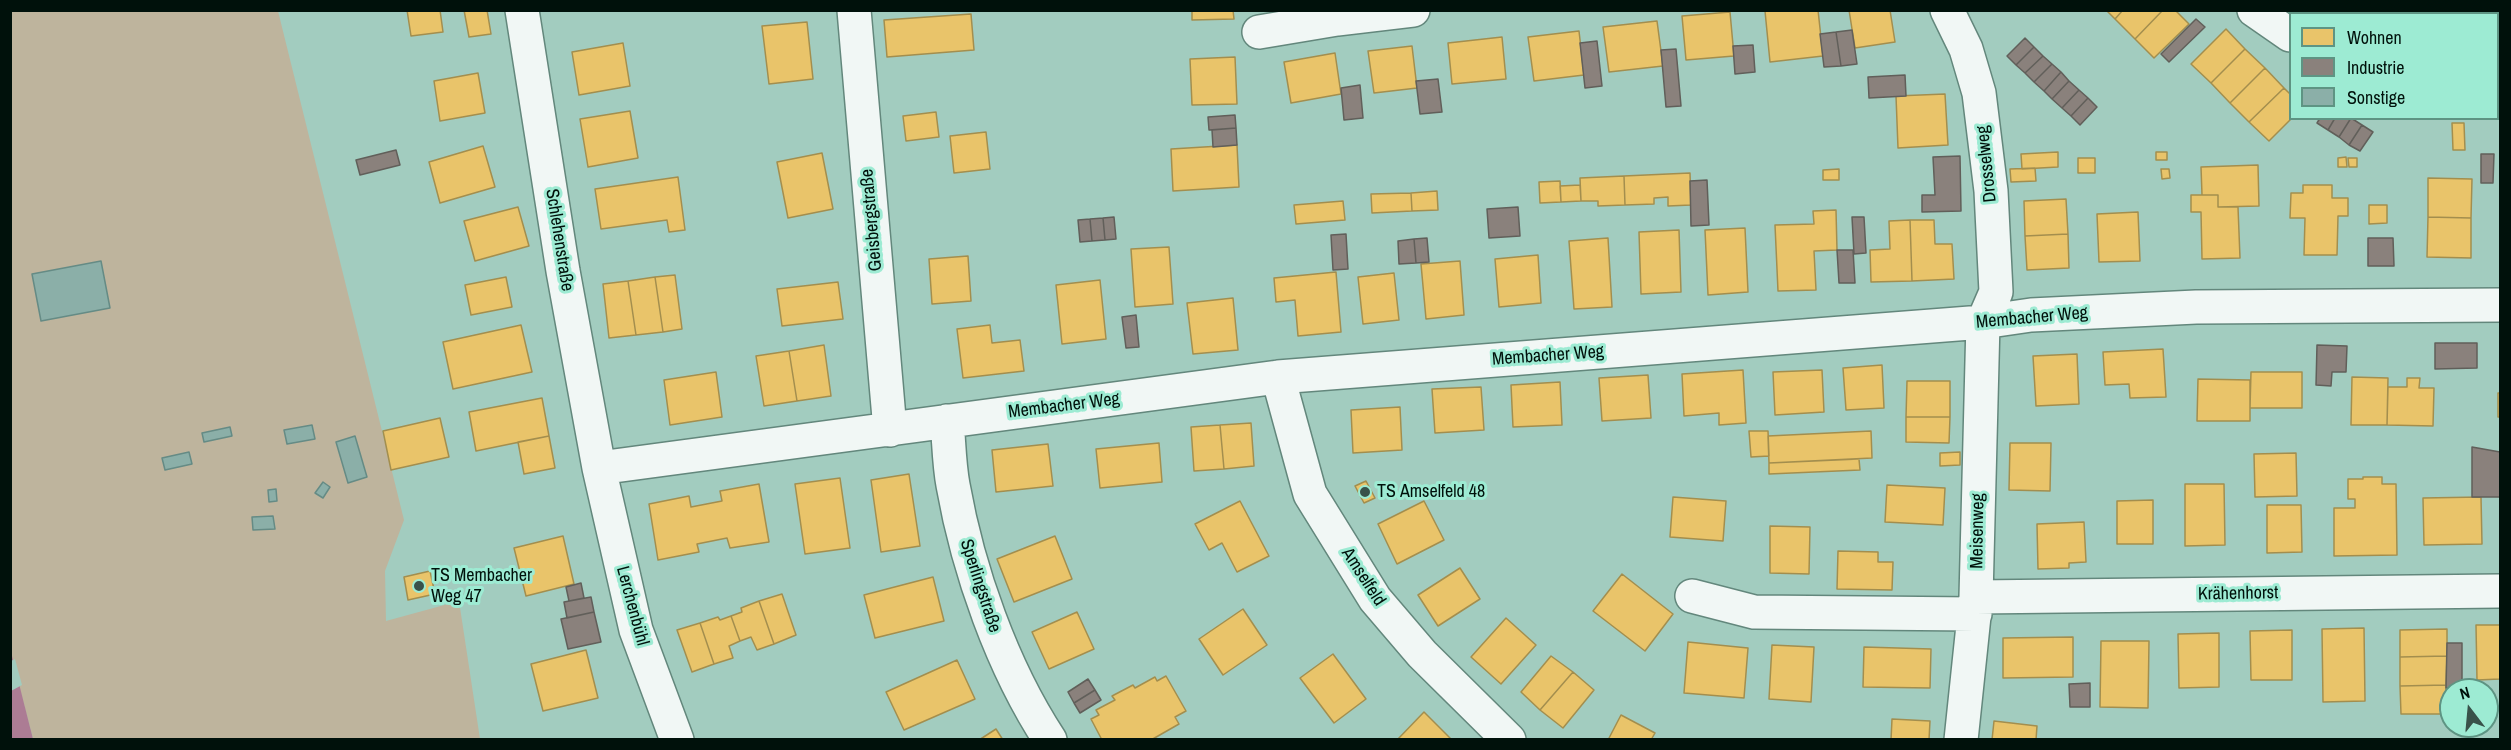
<!DOCTYPE html>
<meta charset="utf-8">
<style>
body{margin:0}
#map{position:relative;width:2511px;height:750px;overflow:hidden;background:#a2ccbf;font-family:"Archivo Narrow",sans-serif}
canvas{display:block}
.frame{position:absolute;inset:0;border:12px solid #00110b;pointer-events:none}
.legend{position:absolute;left:2289px;top:12px;width:210px;height:108px;box-sizing:border-box;background:#9debd3;border:2px solid #5e9483;margin:0;padding:8px 10px;list-style:none;font-size:18px;color:#00110b}
.legend li{display:flex;align-items:center;gap:12px;height:30px}
.legend b{width:30px;border:2px solid #5e9483}
.north{position:absolute;left:2439px;top:678px;width:60px;height:60px;box-sizing:border-box;background:#9debd3;border:2px solid #5e9483;border-radius:50%;rotate:344deg;font-size:16px;font-weight:700;line-height:24px;text-align:center;color:#00110b}
.north::after{content:'';display:block;margin:auto;width:21px;height:27px;background:#39524a;clip-path:polygon(50% 0,100% 100%,50% 72%,0 100%)}
</style>
<div id="map">
<canvas width="2511" height="750"></canvas>
<div class="frame"></div>
<ul class="legend">
<li><b style="height:16px;background:#e9c46a"></b>Wohnen</li>
<li><b style="height:16px;background:#8a817c"></b>Industrie</li>
<li><b style="height:16px;background:#8bafa8"></b>Sonstige</li>
</ul>
<div class="north">N</div>
</div>
<script>
const g = document.querySelector('canvas').getContext('2d');
g.lineJoin = 'round';
function fillPath(path, color) {
  g.fillStyle = color;
  g.fill(path, 'evenodd');
}
function trace(path, color, width, dash) {
  g.strokeStyle = color;
  g.lineWidth = width;
  g.lineCap = dash ? 'butt' : 'round';
  g.setLineDash(dash || []);
  g.stroke(path);
}
function label(font, color, halo, rows, align = 'center') {
  g.font = font + ' "Archivo Narrow",sans-serif';
  g.lineWidth = 6;
  g.setLineDash([]);
  g.textBaseline = 'middle';
  g.strokeStyle = halo;
  g.fillStyle = color;
  for (const [text, x, y, turn = 0] of rows) {
    g.save();
    g.translate(x, y);
    g.rotate((+turn || 0) * Math.PI / 180);
    g.textAlign = isNaN(turn) ? turn : align;
    if (halo) g.strokeText(text, 0, 0);
    g.fillText(text, 0, 0);
    g.restore();
  }
}
fillPath(new Path2D(`
 M10 11H278L404 520 385 571 386 621 459 601 480 739H33L10 652Z`), '#beb49d');
fillPath(new Path2D(`
 M11 652 33 739H11Z`), '#ac7c94');
fillPath(new Path2D(`
 M15 659 22 685 11 691V661Z`), '#a2ccbf');
const homes = new Path2D(`
 M407 10H440L443 32 411 36Z
 M464 10H487L491 34 469 37Z
 M1192 10H1233L1234 19 1192 20Z
 M1818 10 1823 56 1770 62 1765 11Z
 M1849 10H1890L1895 42 1855 48Z
 M2106 10H2123L2115 19Z
 M2123 10H2163L2135 39 2115 19Z
 M2163 10H2175L2189 24 2154 58 2135 39Z
 M1730 12 1734 56 1686 60 1682 16Z
 M971 14 974 50 887 57 884 20Z
 M1657 21 1663 66 1609 72 1603 27Z
 M807 22 813 79 769 84 762 26Z
 M2226 29 2245 49 2211 83 2191 64Z
 M1579 31 1584 75 1534 81 1528 37Z
 M1502 37 1506 79 1452 84 1448 43Z
 M623 43 630 86 579 95 572 52Z
 M1412 46 1417 88 1374 93 1368 51Z
 M2245 49 2265 68 2230 103 2211 83Z
 M1335 53 1341 94 1291 103 1284 62Z
 M1235 57 1237 104 1192 105 1190 59Z
 M2265 68 2284 88 2249 122 2230 103Z
 M478 73 485 113 440 121 434 81Z
 M2284 88 2290 94 2292 118 2269 141 2249 122Z
 M1945 94 1948 145 1898 148 1896 96Z
 M630 111 638 158 588 167 580 119Z
 M936 112 939 137 906 141 903 116Z
 M2452 123H2464L2465 150H2453Z
 M986 132 990 169 954 173 950 136Z
 M1237 145 1239 187 1173 191 1171 149Z
 M483 146 495 187 440 203 429 162Z
 M2058 152V167L2022 169 2021 154Z
 M2156 152H2167V160H2156Z
 M822 153 833 209 788 218 777 162Z
 M2346 157 2347 167H2338V158Z
 M2078 158H2095V173H2078Z
 M2348 158H2357V167H2349Z
 M2258 165 2259 206 2218 207V195H2202L2201 167Z
 M2035 168 2036 181 2011 182 2010 169Z
 M1839 169V180H1823V170Z
 M2161 169H2169L2170 178 2162 179Z
 M1690 173 1691 205 1668 206V197L1654 198V204L1625 205 1624 176Z
 M1624 176 1625 205 1598 206V201H1581L1580 178Z
 M678 177 685 230 669 232 667 220 601 229 595 189Z
 M2428 178 2472 179 2471 218 2428 217Z
 M1560 181 1561 202 1540 203 1539 182Z
 M1580 185 1581 201 1561 202 1560 186Z
 M2303 185H2332V198H2348V216H2338L2337 255H2304L2305 218H2290L2291 193H2303Z
 M1437 191 1438 210 1412 211 1411 193Z
 M1411 193 1412 211 1372 213 1371 194Z
 M2191 195H2218V207H2238L2240 258 2202 259 2201 212H2191Z
 M2066 199 2068 234 2025 236 2024 201Z
 M1343 201 1345 220 1296 224 1294 205Z
 M2369 205H2387V223L2369 224Z
 M518 207 529 246 475 261 464 221Z
 M1836 210 1837 250 1814 251 1816 290 1778 291 1775 225 1814 224 1813 211Z
 M2138 212 2140 261 2099 262 2097 214Z
 M2428 217 2471 218V258L2427 257Z
 M1910 220H1934L1935 244H1952L1954 279 1912 281Z
 M1910 220 1912 281 1871 282 1870 250 1890 249 1889 221Z
 M1745 228 1748 292 1708 295 1705 230Z
 M1679 230 1681 292 1641 294 1639 232Z
 M2068 234 2069 268 2027 270 2025 236Z
 M1608 238 1612 307 1574 309 1569 241Z
 M1169 247 1173 304 1135 307 1131 249Z
 M1538 255 1541 303 1499 307 1495 259Z
 M968 256 971 301 932 304 929 259Z
 M1460 261 1464 315 1426 319 1421 264Z
 M1336 272 1341 332 1298 336 1295 300 1276 302 1274 278Z
 M1394 273 1399 320 1363 324 1358 277Z
 M675 275 682 329 663 332 655 277Z
 M506 277 512 307 471 315 465 285Z
 M655 277 663 332 636 335 628 281Z
 M1100 280 1106 339 1062 344 1056 285Z
 M628 281 636 335 609 338 603 284Z
 M838 282 843 319 782 326 777 289Z
 M1233 298 1238 350 1193 354 1187 303Z
 M521 325 532 372 453 389 443 342Z
 M990 325 992 343 1020 340 1024 371 963 378 957 329Z
 M824 345 831 396 797 401 789 351Z
 M2163 349 2166 397 2130 398 2129 384 2105 385 2103 352Z
 M789 351 797 401 764 406 756 356Z
 M2077 354 2079 404 2036 406 2033 356Z
 M1882 365 1884 408 1846 410 1843 368Z
 M1743 370 1746 423 1719 425V413L1684 416 1682 374Z
 M1822 370 1824 412 1775 415 1773 372Z
 M716 372 722 417 670 425 664 380Z
 M2251 372H2302V408H2250Z
 M1648 375 1651 418 1602 421 1599 378Z
 M2352 377 2388 378 2387 425H2351Z
 M2407 378H2420L2419 388H2434L2433 426 2387 425 2388 387H2407Z
 M2198 379 2250 380V421H2197Z
 M1907 381H1950V417H1906Z
 M1560 382 1562 425 1513 427 1511 385Z
 M1481 387 1484 430 1435 433 1432 389Z
 M2498 393H2500V417H2498Z
 M542 398 549 436 476 451 469 412Z
 M1400 407 1402 450 1353 453 1351 410Z
 M1906 417H1950L1949 443 1906 442Z
 M440 418 449 457 391 470 383 431Z
 M1251 423 1254 466 1224 469 1220 425Z
 M1220 425 1224 469 1194 471 1191 427Z
 M1749 431H1768L1769 456 1751 457Z
 M1871 431 1872 458 1769 463 1768 436Z
 M549 436 555 468 524 474 518 442Z
 M1159 443 1162 482 1100 488 1096 449Z
 M2010 443H2051L2050 491 2009 490Z
 M1048 444 1053 486 996 492 992 450Z
 M1960 452V465L1940 466V453Z
 M2296 453 2297 496 2255 497 2254 454Z
 M1859 459 1860 470 1769 474V463Z
 M909 474 920 546 881 552 871 480Z
 M2363 477H2382V484H2396L2397 555 2334 556V508H2355V499H2348V479H2363Z
 M840 478 850 548 805 554 795 484Z
 M1366 481 1375 498 1364 503 1355 486Z
 M759 484 769 542 730 548 727 538 697 544 699 552 658 560 649 504 689 496 691 507 722 501 720 491Z
 M2185 484H2224L2225 545 2185 546Z
 M1887 485 1945 488 1943 525 1885 522Z
 M1673 497 1726 501 1723 541 1670 537Z
 M2481 497 2482 544 2424 545 2423 498Z
 M2153 500V544H2117V501Z
 M1240 501 1269 556 1237 572 1222 543 1209 550 1195 524Z
 M1424 501 1444 540 1397 564 1378 524Z
 M2267 505H2301L2302 552 2267 553Z
 M2084 522 2086 562 2069 563V568L2038 569 2037 524Z
 M1770 526 1810 527 1809 574 1770 573Z
 M563 536 574 584 526 596 514 548Z
 M1055 536 1072 579 1014 602 997 559Z
 M1838 551 1878 552V562H1893L1892 590 1837 589Z
 M1460 568 1480 599 1438 626 1418 595Z
 M430 571 435 594 408 600 404 577Z
 M1622 574 1673 614 1645 651 1593 611Z
 M933 577 944 621 875 638 864 595Z
 M782 594 796 635 774 644 759 601Z
 M759 601 774 644 757 650 751 637 740 641 731 616 742 612 741 608Z
 M1243 609 1267 645 1223 675 1199 639Z
 M1077 612 1094 649 1049 669 1032 632Z
 M731 616 740 641 729 646 733 658 714 664 700 623 718 617 720 620Z
 M1506 618 1536 645 1501 684 1471 657Z
 M700 623 714 664 692 672 677 630Z
 M2476 625H2500V679L2477 680Z
 M2364 628 2365 701 2323 702 2322 629Z
 M2447 629V656L2400 657V630Z
 M2292 630V680H2251L2250 631Z
 M2219 633V687L2179 688 2178 634Z
 M2073 637V677L2003 678V638Z
 M2101 641H2149L2148 708 2100 707Z
 M1688 642 1748 648 1744 698 1684 693Z
 M1772 645 1814 647 1811 702 1769 699Z
 M1864 647 1931 649 1930 688 1863 687Z
 M586 650 598 698 543 711 531 664Z
 M1333 654 1366 699 1334 723 1300 678Z
 M1551 656 1573 672 1540 710 1521 692Z
 M2447 656 2446 685 2400 686V657Z
 M957 660 975 699 904 730 886 692Z
 M1573 672 1594 690 1563 728 1540 710Z
 M1166 676 1186 711 1175 717 1179 724 1151 740H1102L1091 719 1099 715 1096 710 1115 700 1112 696 1133 685 1135 688 1155 677 1157 681Z
 M2446 685V714H2401L2400 686Z
 M1424 712 1452 740H1397Z
 M1621 715 1655 733 1651 740H1608Z
 M1892 719 1930 721 1929 740H1891Z
 M1994 721 2037 726 2036 740H1992Z
 M996 729 1003 740H979Z`);
fillPath(homes, '#e9c46a');
trace(homes, '#a38e4e', 1.5);
const industry = new Path2D(`
 M2196 19 2205 27 2169 62 2161 54Z
 M1852 30 1857 64 1841 66 1836 32Z
 M1836 32 1841 66 1824 67 1820 34Z
 M2025 38 2034 47 2016 65 2007 56Z
 M1597 41 1602 86 1585 88 1580 43Z
 M1753 45 1755 72 1735 74 1733 46Z
 M2034 47 2043 56 2025 73 2016 65Z
 M1676 49 1681 106 1666 107 1661 50Z
 M2043 56 2052 64 2034 82 2025 73Z
 M2052 64 2061 72 2044 91 2034 82Z
 M2061 72 2069 81 2052 99 2044 91Z
 M1905 75 1906 96 1869 98 1868 77Z
 M1438 79 1442 112 1420 114 1416 81Z
 M2069 81 2079 90 2062 108 2052 99Z
 M1360 85 1363 118 1344 120 1341 88Z
 M2079 90 2088 98 2071 116 2062 108Z
 M2088 98 2097 107 2080 125 2071 116Z
 M1235 115 1236 128 1209 130 1208 117Z
 M2320 118H2335L2328 130 2317 123Z
 M2335 118H2351L2339 137 2328 130Z
 M2351 118 2362 125 2349 145 2339 137Z
 M2362 125 2373 132 2360 151 2349 145Z
 M1236 128 1237 145 1213 147 1212 130Z
 M396 150 400 165 360 175 356 160Z
 M2481 154H2494L2493 183H2481Z
 M1960 156 1961 211 1922 212V195H1935L1933 157Z
 M1707 180 1709 225 1691 226 1690 181Z
 M1518 207 1520 236 1489 238 1487 209Z
 M1114 217 1116 239 1105 240 1103 218Z
 M1852 217H1864L1866 253 1854 254Z
 M1103 218 1105 240 1092 241 1090 219Z
 M1090 219 1092 241 1080 242 1078 220Z
 M1346 234 1348 269 1333 270 1331 235Z
 M1427 238 1429 262 1416 263 1414 239Z
 M2368 238H2393L2394 266H2368Z
 M1414 239 1416 263 1399 264 1398 241Z
 M1837 250H1853L1855 283H1839Z
 M1136 315 1139 347 1126 348 1122 317Z
 M2435 343H2477V368L2435 369Z
 M2317 345 2347 346 2346 372H2332L2331 386 2316 385Z
 M2472 447 2500 452V497H2472Z
 M581 583 584 598 569 601 566 587Z
 M591 597 594 612 567 618 564 602Z
 M594 612 601 642 568 649 561 619Z
 M2447 643H2462V689L2446 688Z
 M1088 679 1095 690 1074 703 1068 692Z
 M2090 683V707H2070L2069 684Z
 M1095 690 1101 700 1080 713 1074 703Z`);
fillPath(industry, '#8a817c');
trace(industry, '#615f5a', 1.5);
const building = new Path2D(`
 M101 261 110 308 41 321 32 274Z
 M312 425 315 439 287 444 284 430Z
 M230 427 232 436 204 442 202 433Z
 M355 436 367 477 348 483 336 442Z
 M189 452 192 464 165 470 162 458Z
 M323 482 330 487 323 498 315 493Z
 M276 489 277 501 269 502 268 490Z
 M273 516 275 529 253 530 252 517Z`);
fillPath(building, '#8bafa8');
trace(building, '#658b85', 1.5);
const minor = new Path2D(`
 M522 10 563 271 599 468 636 630 677 740
 M854 10 890 430
 M1947 10 1966 49 1979 93 1991 191 1996 292 1983 322 1976 597 1961 740
 M2254 10 2290 35
 M1259 32 1337 19 1413 10
 M1278 377 1310 494 1375 599 1422 654 1509 740
 M947 421C949 442 949 464 953 485 968 570 1002 667 1050 740
 M599 468 1278 377 1983 322 2031 315 2196 307 2500 305
 M1692 596 1754 612 1975 614
 M1976 597 2500 591`);
const major = new Path2D(`
 M2423 10 2427 14
 M2498 56 2500 58`);
trace(minor, '#63877c', 36);
trace(major, '#63877c', 36);
trace(minor, '#f1f7f5', 33);
trace(major, '#f1f7f5', 33);
for (const [x, y, r, color] of [
 [1365,492,6,"#39524a"],
 [419,586,6,"#39524a"]
]) {
  const dot = new Path2D();
  dot.arc(x, y, r, 0, 2 * Math.PI);
  g.fillStyle = color;
  g.fill(dot);
  trace(dot, '#9debd3', 2);
}
label('18px', '#00110b', '#9debd3', [
 ["Drosselweg",1987,164,-96],
 ["Geisbergstraße",872,220,-95],
 ["Schlehenstraße",559,240,81],
 ["Membacher Weg",2032,318,-5],
 ["Membacher Weg",1548,356,-4],
 ["Membacher Weg",1064,406,-7],
 ["Meisenweg",1978,531,-89],
 ["Amselfeld",1363,577,57],
 ["Sperlingstraße",980,586,72],
 ["Krähenhorst",2238,594,-1],
 ["Lerchenbühl",632,606,75]
]);
label('18px', '#00110b', '#9debd3', [
 ["TS Amselfeld 48",1377,492],
 ["TS Membacher",431,576],
 ["Weg 47",431,597]
], 'left');
</script>
